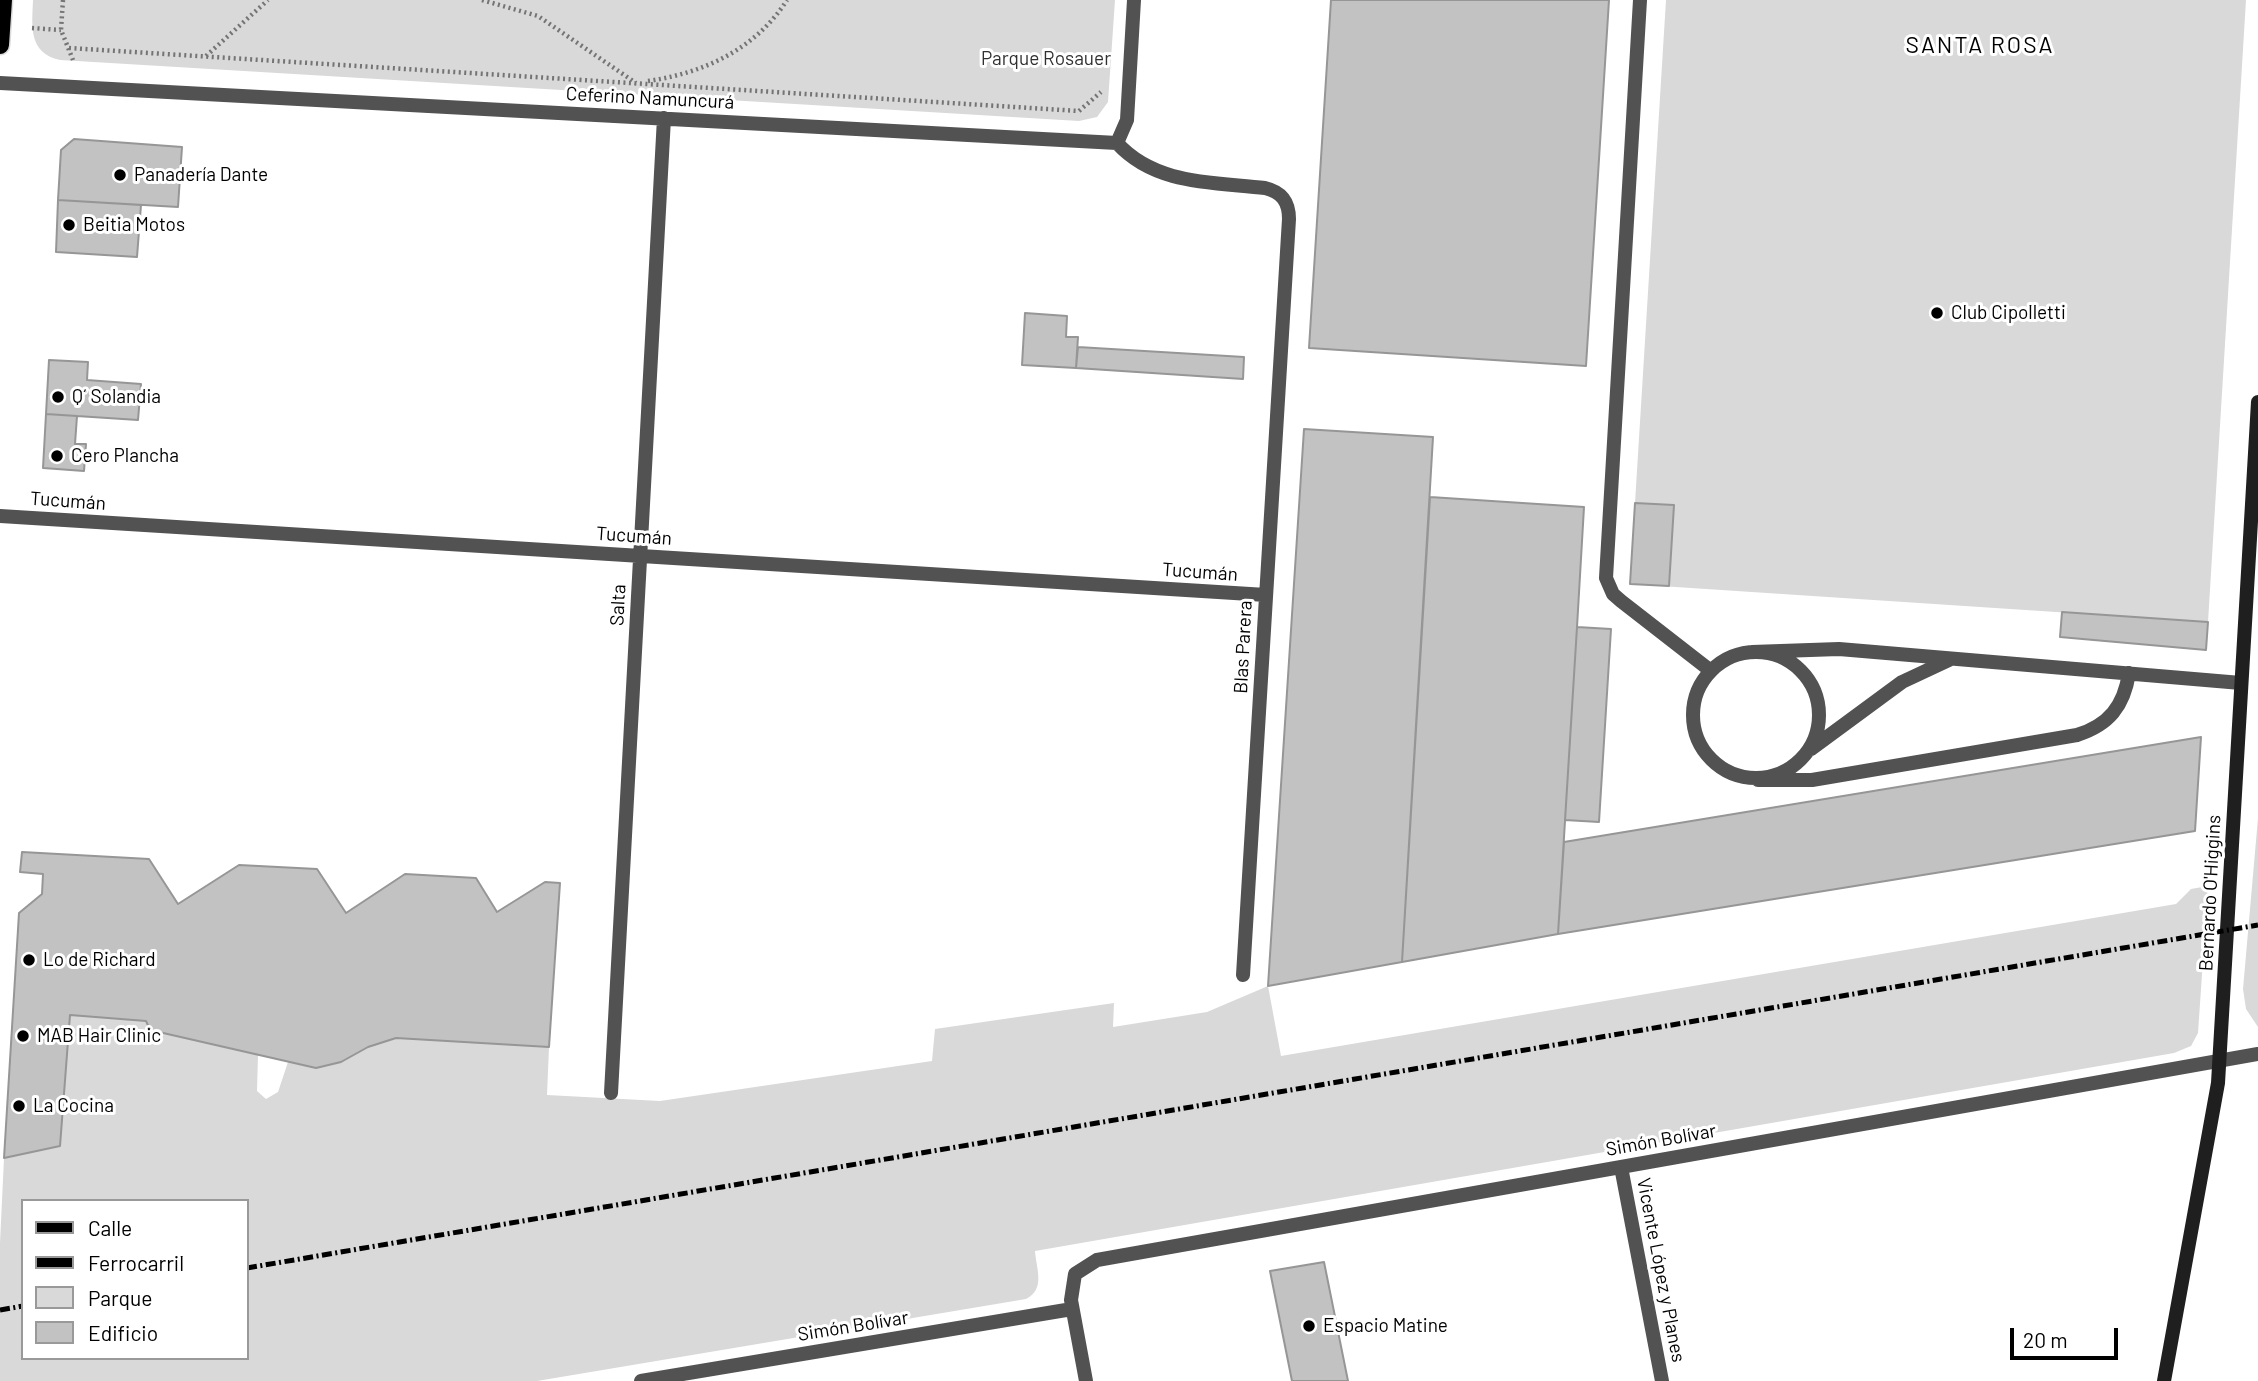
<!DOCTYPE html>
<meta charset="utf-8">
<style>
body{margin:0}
#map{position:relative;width:2258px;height:1381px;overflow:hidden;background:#fff;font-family:Barlow,sans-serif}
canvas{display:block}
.legend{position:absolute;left:21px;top:1199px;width:228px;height:161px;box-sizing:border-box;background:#fff;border:2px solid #999;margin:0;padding:9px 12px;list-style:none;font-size:21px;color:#000}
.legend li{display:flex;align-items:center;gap:14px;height:35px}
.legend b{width:35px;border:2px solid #999}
.scale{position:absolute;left:2010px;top:1328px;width:108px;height:32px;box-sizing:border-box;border:4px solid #000;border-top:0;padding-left:9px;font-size:21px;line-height:24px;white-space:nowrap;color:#000;-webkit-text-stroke:5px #fff;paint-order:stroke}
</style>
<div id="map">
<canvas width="2258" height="1381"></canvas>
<ul class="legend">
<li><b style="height:9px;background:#000"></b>Calle</li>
<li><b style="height:9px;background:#000"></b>Ferrocarril</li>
<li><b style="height:19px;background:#d9d9d9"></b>Parque</li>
<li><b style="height:19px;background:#c2c2c2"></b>Edificio</li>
</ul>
<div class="scale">20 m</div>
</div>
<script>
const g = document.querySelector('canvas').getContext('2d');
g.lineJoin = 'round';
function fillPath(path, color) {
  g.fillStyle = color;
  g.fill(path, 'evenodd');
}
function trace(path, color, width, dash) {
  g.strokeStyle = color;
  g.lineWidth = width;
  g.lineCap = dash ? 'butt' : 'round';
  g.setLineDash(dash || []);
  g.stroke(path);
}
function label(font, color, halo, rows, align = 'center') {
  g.font = font + ' Barlow,sans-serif';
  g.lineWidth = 6;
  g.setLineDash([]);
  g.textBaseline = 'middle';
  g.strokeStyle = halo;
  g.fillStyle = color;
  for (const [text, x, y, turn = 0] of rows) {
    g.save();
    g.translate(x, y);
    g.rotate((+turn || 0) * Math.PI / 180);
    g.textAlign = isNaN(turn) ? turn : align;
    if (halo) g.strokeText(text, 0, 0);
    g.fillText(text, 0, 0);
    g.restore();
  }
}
fillPath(new Path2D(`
 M33 0H1115L1108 102 1097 117 1079 121 60 60C28 53 32 26 33 0Z
 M1666 0H2246L2208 622 1630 584Z
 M2258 818V1027L2246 1009 2243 989Z
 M2208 886 2198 1033 2191 1046 2174 1053 1035 1251C1036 1268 1046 1289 1026 1299L537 1381H0V1243L4 1158 60 1146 70 1015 146 1021 150 1030 258 1055 257 1091 266 1099 278 1092 288 1062 311 1067 328 1066 368 1047 395 1038 549 1047 547 1095 660 1101 932 1061 935 1029 1114 1003 1113 1027 1207 1012 1268 986 1281 1056 2176 904 2191 889ZM23 1201H247V1358H23Z`), '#d9d9d9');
const building = new Path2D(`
 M1331 0H1609L1586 366 1309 348Z
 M74 139 182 147 178 207 58 200 61 150Z
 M58 200 141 205 137 257 56 252Z
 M1025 313 1067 316 1066 337H1078L1076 368 1022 365Z
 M1078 347 1244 357 1243 379 1076 368Z
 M49 360 88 362 87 380 141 384 138 420 46 414Z
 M46 414 77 416 75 444H86L84 471 43 468Z
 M1304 429 1433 437 1402 962 1268 986Z
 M1430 497 1584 507 1577 627 1558 934 1402 962Z
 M1635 503 1674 505 1669 586 1630 584Z
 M2062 612 2208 622 2206 650 2060 637Z
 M1577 627 1611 629 1599 822 1565 820Z
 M2201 737 2195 831 1558 934 1564 842Z
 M22 852 149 859 178 904 239 865 317 869 346 913 405 874 476 878 497 912 545 882 560 883 549 1047 396 1038 368 1047 341 1062 316 1068 150 1030 146 1021 70 1015 60 1146 4 1158 19 913 42 894 43 874 20 872Z
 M1324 1262 1348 1381H1292L1270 1271Z`);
fillPath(building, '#c2c2c2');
trace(building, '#969696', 2);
const primary = new Path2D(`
 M0 45 3 0`);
trace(primary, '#dbdbdb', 21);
trace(new Path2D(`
 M63 0 61 30 73 60
 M482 0 538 16 636 83
 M32 28 61 30
 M69 48 1079 111 1101 92
 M206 56 268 0
 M648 81C704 73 756 49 787 0`), '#747474', 4.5, [2, 3.5]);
trace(new Path2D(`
 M1640 0 1606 578 1613 594 1621 601 1711 671
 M1693 715a63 63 0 1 1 126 0a63 63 0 1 1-126 0Z
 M1752 652 1839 649 2241 683
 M1811 749 1902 682 1949 660
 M1758 780H1812L2077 735C2109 725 2124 706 2129 673`), '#525252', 14);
trace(new Path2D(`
 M0 83 1117 143C1155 185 1213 182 1265 188 1282 192 1289 202 1289 219L1243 975
 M1117 143 1127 120 1134 0
 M0 516 1266 595
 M611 1093 664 118
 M1621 1167 1662 1381
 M641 1381 1072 1309
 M1086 1381 1071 1300 1075 1274 1097 1260 2258 1054`), '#525252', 14);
trace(new Path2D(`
 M2164 1381 2218 1083 2258 402`), '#1f1f1f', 14);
trace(primary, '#000', 18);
trace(new Path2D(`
 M247 1268 2258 925
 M0 1310 23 1306`), '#000', 5, [10, 3.5, 2, 3.5]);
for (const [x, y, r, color] of [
 [120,175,7,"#000"],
 [69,225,7,"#000"],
 [1937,313,7,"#000"],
 [58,397,7,"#000"],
 [57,456,7,"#000"],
 [29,960,7,"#000"],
 [23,1036,7,"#000"],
 [19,1106,7,"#000"],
 [1309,1326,7,"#000"]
]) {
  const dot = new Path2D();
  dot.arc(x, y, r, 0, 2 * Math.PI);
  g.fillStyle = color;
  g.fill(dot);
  trace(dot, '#fff', 2.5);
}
label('19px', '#303030', '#fff', [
 ["Parque Rosauer",1046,59]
]);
label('19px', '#000', '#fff', [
 ["Ceferino Namuncurá",650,98,3],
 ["Tucumán",68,501,4],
 ["Tucumán",634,536,4],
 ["Tucumán",1200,572,4],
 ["Salta",618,605,-87],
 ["Blas Parera",1243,647,-87],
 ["Bernardo O'Higgins",2210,893,-87],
 ["Simón Bolívar",1661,1140,-10],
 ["Vicente López y Planes",1661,1270,79],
 ["Simón Bolívar",853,1326,-9]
]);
label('19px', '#000', '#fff', [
 ["Panadería Dante",134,175],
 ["Beitia Motos",83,225],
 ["Club Cipolletti",1951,313],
 ["Q´ Solandia",72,397],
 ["Cero Plancha",71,456],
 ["Lo de Richard",43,960],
 ["MAB Hair Clinic",37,1036],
 ["La Cocina",33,1106],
 ["Espacio Matine",1323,1326]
], 'left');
g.letterSpacing = '2px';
label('23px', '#000', '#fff', [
 ["SANTA ROSA",1980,45]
]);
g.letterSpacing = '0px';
</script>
